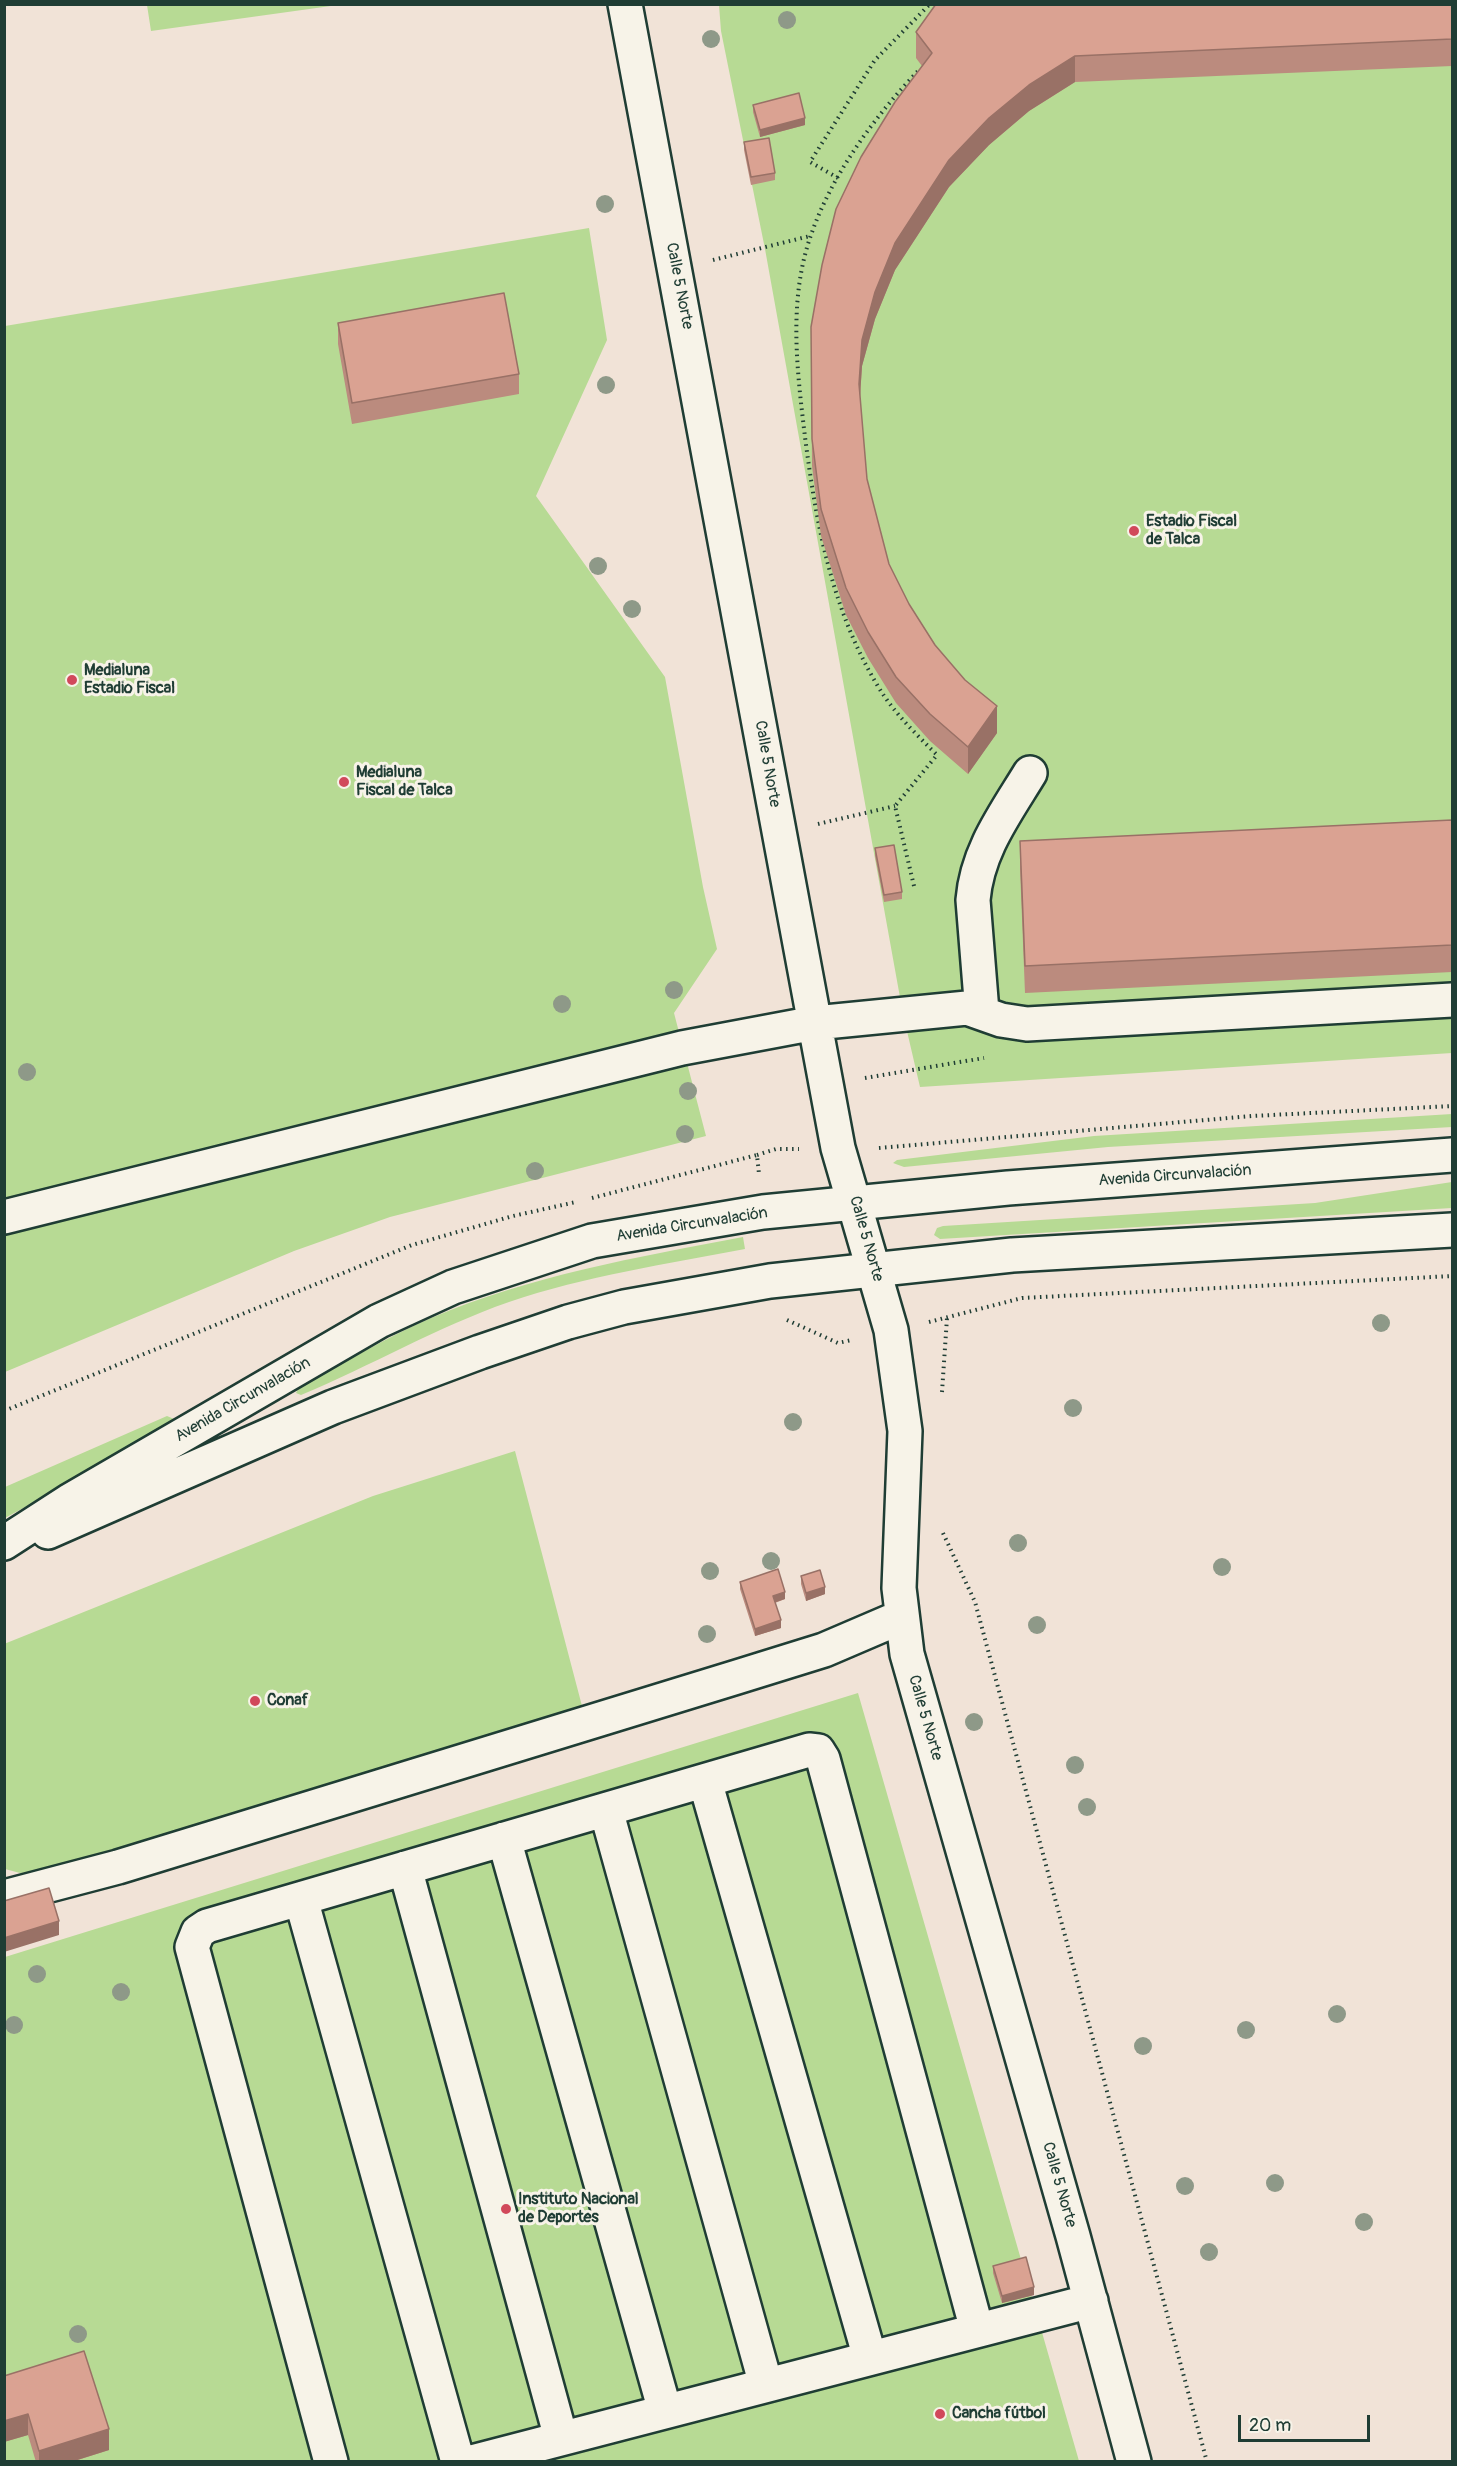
<!DOCTYPE html>
<meta charset="utf-8">
<style>
body{margin:0}
#map{position:relative;width:1457px;height:2466px;overflow:hidden;background:#f1e3d7;font-family:Pangolin,sans-serif}
canvas{display:block}
.frame{position:absolute;inset:0;border:6px solid #1f3d34;pointer-events:none}
.scale{position:absolute;left:1238px;top:2415px;width:132px;height:27px;box-sizing:border-box;border:3px solid #1f3d34;border-top:0;padding-left:8px;font-size:18px;line-height:21px;white-space:nowrap;color:#1f3d34;-webkit-text-stroke:4px #f7f3e8;paint-order:stroke}
</style>
<div id="map">
<canvas width="1457" height="2466"></canvas>
<div class="frame"></div>
<div class="scale">20 m</div>
</div>
<script>
const g = document.querySelector('canvas').getContext('2d');
g.lineJoin = 'round';
function fillPath(path, color) {
  g.fillStyle = color;
  g.fill(path, 'evenodd');
}
function trace(path, color, width, dash) {
  g.strokeStyle = color;
  g.lineWidth = width;
  g.lineCap = dash ? 'butt' : 'round';
  g.setLineDash(dash || []);
  g.stroke(path);
}
function label(font, color, halo, rows, align = 'center') {
  g.font = font + ' Pangolin,sans-serif';
  g.lineWidth = 6;
  g.setLineDash([]);
  g.textBaseline = 'middle';
  g.strokeStyle = halo;
  g.fillStyle = color;
  for (const [text, x, y, turn = 0] of rows) {
    g.save();
    g.translate(x, y);
    g.rotate((+turn || 0) * Math.PI / 180);
    g.textAlign = isNaN(turn) ? turn : align;
    if (halo) g.strokeText(text, 0, 0);
    g.fillText(text, 0, 0);
    g.restore();
  }
}
fillPath(new Path2D(`
 M147 5V4L338 5 151 31Z
 M719 5H1452V1053L920 1087 903 1014 765 249 721 31Z
 M589 228 607 340 536 496 665 677 703 887 717 949 674 1013 706 1136 390 1217 294 1251 5 1372V326Z
 M1452 1114V1127L1108 1147 904 1167 893 1163 897 1160 1094 1136Z
 M1452 1182V1208L940 1239 934 1235 937 1228 943 1226 1315 1203Z
 M743 1237 745 1249C666 1264 586 1276 509 1302 437 1327 371 1366 301 1395L296 1393 298 1389C341 1364 385 1338 431 1318 529 1276 638 1257 743 1237Z
 M167 1416 174 1419V1423L170 1428 5 1518V1487Z
 M515 1451 582 1706 50 1872 20 1873 5 1869 4 1644 373 1496Z
 M858 1693 1079 2461 5 2462V1957Z`), '#b7da94');
const minor = new Path2D(`
 M625 4 838 1148 891 1330 905 1431 899 1588 907 1654 1073 2236 1134 2462
 M982 1012 973 900C977 851 1005 814 1030 773
 M4 1217 682 1048 815 1023 967 1008 1001 1020 1027 1024 1452 1000
 M705 1781 870 2358
 M606 1810 766 2385
 M504 1839 665 2411
 M405 1868 561 2438
 M4 1897 118 1867 737 1677 824 1650 901 1617
 M301 1899 458 2462
 M331 2462 192 1947 198 1932 207 1926 809 1750 818 1751 823 1759 977 2330
 M472 2462 1091 2301`);
const major = new Path2D(`
 M48 1532 333 1407 480 1352 568 1322 624 1307 770 1281 1012 1255 1452 1230
 M4 1543 69 1501 379 1321 453 1287 592 1241 763 1212 1008 1188 1452 1155`);
trace(minor, '#1f3d34', 38);
trace(major, '#1f3d34', 38);
trace(new Path2D(`
 M838 178 810 162 875 60 930 4
 M713 260 810 236
 M818 824 895 806
 M914 886 895 806 937 755C914 732 892 711 876 683 831 607 816 522 805 437 797 370 788 300 811 235 832 174 875 116 919 70
 M865 1078 984 1058
 M879 1148 1252 1116 1452 1106
 M757 1155 776 1149H799
 M592 1198 757 1155 759 1174
 M787 1320 838 1343 852 1340
 M929 1322 1022 1298 1452 1276
 M942 1392 947 1318
 M4 1411 412 1245 513 1216 576 1202
 M943 1533 975 1602 1207 2462`), '#1f3d34', 4, [1.5, 4.5]);
trace(minor, '#f7f3e8', 33);
trace(major, '#f7f3e8', 33);
g.fillStyle = '#8e9988';
for (const [x, y] of [
 [787,20],
 [711,39],
 [605,204],
 [606,385],
 [598,566],
 [632,609],
 [674,990],
 [562,1004],
 [27,1072],
 [688,1091],
 [685,1134],
 [535,1171],
 [1381,1323],
 [1073,1408],
 [793,1422],
 [1018,1543],
 [771,1561],
 [1222,1567],
 [710,1571],
 [1037,1625],
 [707,1634],
 [974,1722],
 [1075,1765],
 [1087,1807],
 [37,1974],
 [121,1992],
 [1337,2014],
 [14,2025],
 [1246,2030],
 [1143,2046],
 [1275,2183],
 [1185,2186],
 [1364,2222],
 [1209,2252],
 [78,2334]
]) {
  g.beginPath();
  g.arc(x, y, 9, 0, 2 * Math.PI);
  g.fill();
}
fillPath(new Path2D(`
 M1452 4V66L1075 82 1029 111 989 145 949 187 895 270 875 319 862 366 860 397 867 479 889 564 909 604 935 645 997 733 968 774 930 741 896 703 868 658 846 615 821 536 812 466 811 327 922 66 916 58V32Z
 M753 105 805 125 760 137 753 112Z
 M744 142 775 173V180L751 185 744 150Z
 M338 323 519 374V394L352 424 338 344Z
 M1452 820V972L1025 993 1020 868V841Z
 M875 848 902 892V899L884 902 875 856Z
 M801 1576 825 1594 806 1601 801 1584Z
 M740 1582 785 1599 775 1603 781 1628 755 1636 740 1589Z
 M993 2266 1034 2295 1002 2303 993 2273Z
 M4 2376 109 2450 71 2462H36L28 2435 4 2442Z`), '#bb8b7e');
fillPath(new Path2D(`
 M1075 56V82L1029 111 989 145 949 187 895 270 875 319 862 366 859 411V384L862 340 875 292 895 243 949 160 989 118 1029 85Z
 M805 118V125L760 137V130Z
 M997 706V733L968 774V747Z
 M825 1587V1594L806 1601V1593Z
 M785 1592V1599L773 1603V1596Z
 M781 1620V1628L755 1636V1629Z
 M59 1921V1935L4 1952V1938Z
 M1034 2287V2295L1002 2303V2296Z
 M28 2414V2435L4 2442V2421Z
 M109 2429V2450L71 2462H39V2451Z`), '#997166');
const building = new Path2D(`
 M936 4H1452V39L1075 56 1029 85 989 118 949 160 895 243 875 292 862 340 859 384 867 479 889 564 909 604 935 645 965 680 997 706 968 747 930 714 896 677 868 632 846 588 821 509 812 439 811 327 822 265 836 209 861 157 895 102 932 53 916 32Z
 M799 93 805 118 760 130 753 105Z
 M769 138 775 173 751 177 744 142Z
 M504 293 519 374 352 403 338 323Z
 M1452 820V945L1025 966 1020 841Z
 M894 845 902 892 884 895 875 848Z
 M778 1569 785 1592 773 1596 781 1620 755 1629 740 1582Z
 M820 1570 825 1587 806 1593 801 1576Z
 M49 1888 59 1921 4 1938V1901Z
 M1026 2257 1034 2287 1002 2296 993 2266Z
 M84 2351 109 2429 39 2451 28 2414 4 2421V2376Z`);
fillPath(building, '#daa292');
trace(building, '#997166', 1.5);
for (const [x, y, r, color] of [
 [1134,531,6,"#d1495b"],
 [72,680,6,"#d1495b"],
 [344,782,6,"#d1495b"],
 [255,1701,6,"#d1495b"],
 [506,2209,6,"#d1495b"],
 [940,2414,6,"#d1495b"]
]) {
  const dot = new Path2D();
  dot.arc(x, y, r, 0, 2 * Math.PI);
  g.fillStyle = color;
  g.fill(dot);
  trace(dot, '#f7f3e8', 2);
}
label('16px', '#1f3d34', '#f7f3e8', [
 ["Calle 5 Norte",679,286,79],
 ["Calle 5 Norte",767,764,80],
 ["Avenida Circunvalación",1175,1176,-4],
 ["Avenida Circunvalación",692,1225,-9],
 ["Calle 5 Norte",866,1239,74],
 ["Avenida Circunvalación",243,1400,-30],
 ["Calle 5 Norte",925,1718,74],
 ["Calle 5 Norte",1059,2185,74]
]);
label('bold 16px', '#1f3d34', '#f7f3e8', [
 ["Estadio Fiscal",1146,522],
 ["de Talca",1146,540],
 ["Medialuna",84,671],
 ["Estadio Fiscal",84,689],
 ["Medialuna",356,773],
 ["Fiscal de Talca",356,791],
 ["Conaf",267,1701],
 ["Instituto Nacional",518,2200],
 ["de Deportes",518,2218],
 ["Cancha fútbol",952,2414]
], 'left');
</script>
